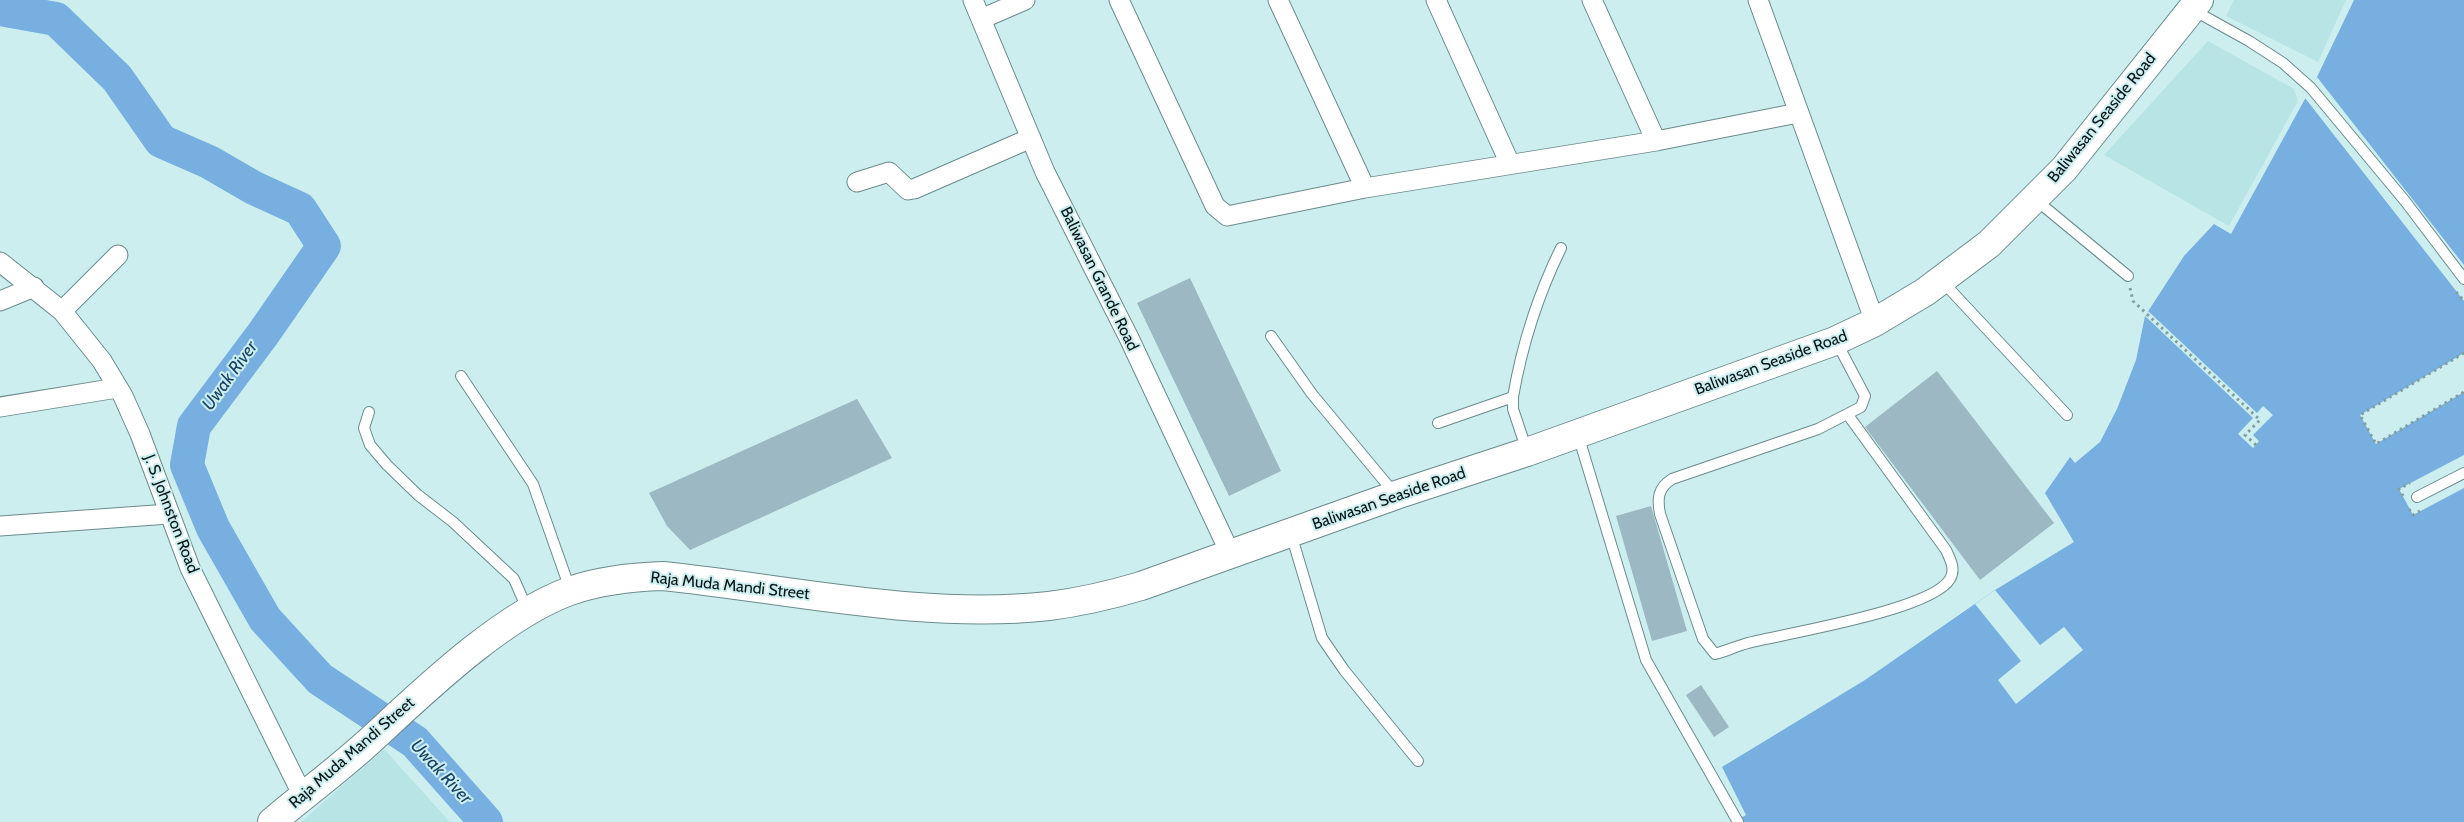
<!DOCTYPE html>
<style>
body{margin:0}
canvas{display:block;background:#cceeef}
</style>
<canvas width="2464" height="822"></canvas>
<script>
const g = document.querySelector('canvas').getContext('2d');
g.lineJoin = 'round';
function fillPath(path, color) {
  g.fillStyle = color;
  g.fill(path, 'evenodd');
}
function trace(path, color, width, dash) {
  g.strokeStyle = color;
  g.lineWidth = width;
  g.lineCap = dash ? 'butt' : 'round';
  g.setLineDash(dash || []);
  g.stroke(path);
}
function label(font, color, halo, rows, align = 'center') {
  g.font = font + ' Cabin,sans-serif';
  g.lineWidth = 4;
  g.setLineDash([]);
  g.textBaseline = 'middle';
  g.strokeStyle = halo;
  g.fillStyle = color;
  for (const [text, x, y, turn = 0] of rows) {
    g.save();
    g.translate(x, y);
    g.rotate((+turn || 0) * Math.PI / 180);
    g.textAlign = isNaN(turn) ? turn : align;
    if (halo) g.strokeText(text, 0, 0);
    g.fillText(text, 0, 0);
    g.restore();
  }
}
fillPath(new Path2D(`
 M2234 0H2346L2318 62 2226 16Z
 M2208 41 2294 89 2298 101 2229 226 2104 155Z
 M384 749 450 822H301Z`), '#b8e4e6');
fillPath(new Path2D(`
 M2354 0H2464V822H1734L1746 815 1722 767 1865 680 1995 590 2074 542 2045 493 2070 457 2075 463 2100 442 2117 409 2136 360 2145 316 2184 256 2214 224 2231 234 2317 77Z`), '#76afe0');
fillPath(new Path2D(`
 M2317 77 2464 265V301L2305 98Z
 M2148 311 2257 413 2263 406 2273 415 2253 435 2259 441 2253 448 2238 434 2253 418 2145 316Z
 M2464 353V392L2376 444 2360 415Z
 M2464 455V488L2413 515 2399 489Z
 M1995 590 2040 645 2064 627 2083 650 2016 704 1998 680 2021 661 1975 604Z`), '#cceeef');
trace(new Path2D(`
 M0 9 56 19 117 78 161 141 209 162 254 188 300 209 324 246 263 334 194 426 187 465 213 528 265 619 320 679 415 742 486 822`), '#76afe0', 34);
fillPath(new Path2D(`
 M1190 278 1281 471 1229 496 1137 303Z
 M1937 371 2054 523 1980 580 1865 427Z
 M857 399 892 458 690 550 667 526 649 493Z
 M1651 506 1687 631 1652 641 1616 516Z
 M1701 685 1729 727 1714 737 1686 695Z`), '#9bb8c3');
const service = new Path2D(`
 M2193 10 2249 41 2283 63 2311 88 2405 201 2464 279
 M2036 200 2128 276
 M1942 281 2067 415
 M1271 336 1312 394 1395 494
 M1836 341 1865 396 1861 407 1818 429 1672 479C1658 488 1657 498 1660 514L1703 639 1715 654C1726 651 1737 646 1748 643 1787 633 1932 610 1950 579 1956 569 1950 559 1946 550L1848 415
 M461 376 533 484 570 589
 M369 412 364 428 370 445 387 465 418 495 453 522 514 579 528 611
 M1438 423 1513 397
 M1578 435 1646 660 1738 822
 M1527 451 1513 409V397C1522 345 1538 295 1561 248
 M2417 497 2464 473
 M1291 534 1322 638 1344 670 1418 761`);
const minor = new Path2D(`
 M973 0 1045 172 1129 338 1231 555
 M1119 0 1215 206 1227 216 1365 188 1656 141 1798 113
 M1278 0 1365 188
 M1436 0 1510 164
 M1592 0 1656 141
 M1758 0 1875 322
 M981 19 1025 0
 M857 182 889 172 908 190 914 189 1031 138
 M0 262 62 311 102 361 123 396 140 434 190 568 303 796
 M0 301 34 287
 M62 311 118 255
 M0 407 117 388
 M0 526 169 514`);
const secondary = new Path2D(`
 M272 822C306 793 342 767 374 737 427 688 503 615 570 591 601 580 632 577 663 576 789 589 923 620 1049 606 1080 602 1111 595 1141 586L1396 495 1527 452 1835 341 1875 322 1925 292 1989 244 2064 169 2199 0`);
trace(service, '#6b8b8c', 12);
trace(minor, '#6b8b8c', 21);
trace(secondary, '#6b8b8c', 30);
trace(new Path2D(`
 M2130 288 2133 301 2260 420 2245 435 2256 445
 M2456 292 2464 301
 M2464 353 2360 415 2376 444 2464 392
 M2403 496 2399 489 2410 483
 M2409 509 2413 515 2420 511`), '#849d9e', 3, [2.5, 4]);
trace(service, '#fff', 10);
trace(minor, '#fff', 19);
trace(secondary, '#fff', 28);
label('16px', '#081415', '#cceeef', [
 ["Baliwasan Seaside Road",2102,118,-51],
 ["Baliwasan Grande Road",1099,279,64],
 ["Baliwasan Seaside Road",1771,363,-20],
 ["Baliwasan Seaside Road",1389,499,-19],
 ["J. S. Johnston Road",171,514,69],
 ["Raja Muda Mandi Street",730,586,6],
 ["Raja Muda Mandi Street",352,753,-41]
]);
label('italic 18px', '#164062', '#cceeef', [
 ["Uwak River",230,376,-54],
 ["Uwak River",441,772,47]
]);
</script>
